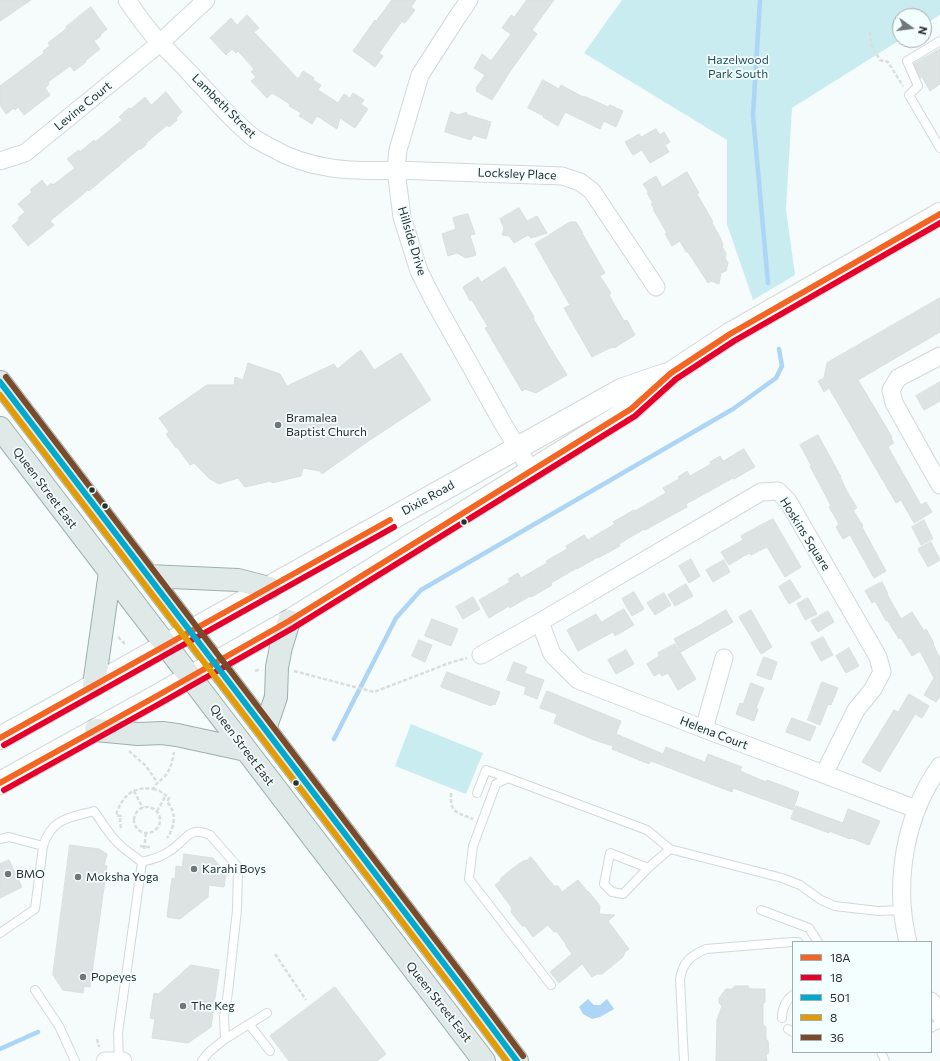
<!DOCTYPE html>
<style>
body{margin:0}
#map{position:relative;width:940px;height:1061px;overflow:hidden;background:#f6fcfc;font-family:Commissioner,sans-serif}
canvas{display:block}
.legend{position:absolute;left:792px;top:941px;width:140px;height:112px;box-sizing:border-box;background:#f3feff;border:1px solid #a3abac;margin:0;padding:5px 7px;list-style:none;font-size:12px;color:#2a2e2f}
.legend li{display:flex;align-items:center;gap:8px;height:20px}
.legend b{width:20px;border:1px solid #a3abac}
.north{position:absolute;left:892px;top:8px;width:40px;height:40px;box-sizing:border-box;background:#f3feff;border:1px solid #a3abac;border-radius:50%;rotate:104deg;font-size:11px;font-weight:700;line-height:16px;text-align:center;color:#2a2e2f}
.north::after{content:'';display:block;margin:auto;width:14px;height:18px;background:#717677;clip-path:polygon(50% 0,100% 100%,50% 72%,0 100%)}
</style>
<div id="map">
<canvas width="940" height="1061"></canvas>
<ul class="legend">
<li><b style="height:5px;background:#f26522"></b>18A</li>
<li><b style="height:5px;background:#e4002b"></b>18</li>
<li><b style="height:5px;background:#00a9ce"></b>501</li>
<li><b style="height:5px;background:#e29a05"></b>8</li>
<li><b style="height:5px;background:#7a4b2a"></b>36</li>
</ul>
<div class="north">N</div>
</div>
<script>
const g = document.querySelector('canvas').getContext('2d');
g.lineJoin = 'round';
function fillPath(path, color) {
  g.fillStyle = color;
  g.fill(path, 'evenodd');
}
function trace(path, color, width, dash) {
  g.strokeStyle = color;
  g.lineWidth = width;
  g.lineCap = dash ? 'butt' : 'round';
  g.setLineDash(dash || []);
  g.stroke(path);
}
function label(font, color, halo, rows, align = 'center') {
  g.font = font + ' Commissioner,sans-serif';
  g.lineWidth = 3.5;
  g.setLineDash([]);
  g.textBaseline = 'middle';
  g.strokeStyle = halo;
  g.fillStyle = color;
  for (const [text, x, y, turn = 0] of rows) {
    g.save();
    g.translate(x, y);
    g.rotate((+turn || 0) * Math.PI / 180);
    g.textAlign = isNaN(turn) ? turn : align;
    if (halo) g.strokeText(text, 0, 0);
    g.fillText(text, 0, 0);
    g.restore();
  }
}
fillPath(new Path2D(`
 M622 0H940V15L924 25V16H900V40L792 108 786 209 795 275 753 300 727 224V140L584 53Z
 M411 724 483 753 466 794 395 766Z`), '#c9ecf0');
fillPath(new Path2D(`
 M588 999 594 1005H600L607 999 614 1009 600 1017 592 1019 583 1014 579 1007Z`), '#add5f6');
trace(new Path2D(`
 M760 0 753 115 768 283
 M334 739 396 618 421 590 733 409 776 378 782 366 779 349
 M0 1049 38 1032`), '#add5f6', 4.5);
const building = new Path2D(`
 M0 0H31L0 21Z
 M392 0H416L411 7 415 10 405 23 402 21 379 53 383 56 375 67 353 51 375 20 376 21Z
 M527 0H554L532 30 537 34 511 70 492 100 476 91 477 88H476L485 75 474 68 482 54 491 61 511 34 502 28 511 15 514 17Z
 M91 7 107 29 100 35 101 36 94 41 100 49 85 61 86 62 74 71 70 66 48 82 49 84 45 88 50 95 24 115 18 107 15 110 14 108 6 114 0 105V86L44 53 43 51 50 46 48 43 67 28 66 27Z
 M247 15 259 28 254 32 298 79 303 71 314 78 313 80 321 85 318 90 338 103 344 94 350 98 353 93 364 100 361 104 368 109 355 128 340 118 337 129 317 116 312 124 299 116 301 113 289 106 290 104 272 93 267 98 251 81 256 77 251 72 254 69 238 51 236 53 232 49 226 55 210 38 231 18 237 25Z
 M940 49V84L930 91 922 77 920 78 914 64Z
 M543 80 559 89 561 85 583 97 584 96 608 107 610 105 623 111 616 127 604 121 600 129 565 112 558 126 543 117 544 116 528 108Z
 M166 92 182 112 176 118 177 120 169 127 167 125 146 143V145L141 149H139L89 191 88 190 50 221 54 225 28 246 12 226 19 220 18 218 25 212 18 204 32 192 30 190 42 180 47 187 51 183 53 185 75 168 67 159 79 150 80 152 94 140 95 142 122 120 119 117 129 108 131 109 145 97 151 105Z
 M451 112 459 115 466 112 468 115 491 122 486 139 473 135 471 140 445 132Z
 M656 129 660 135 664 132 670 142 665 145 669 152 650 163 642 150 633 155 625 142 639 134 641 137Z
 M687 172 699 193 697 194 713 222 712 223 721 239 723 245 722 246 726 254 725 258 728 263 726 271 721 273 719 284 711 281 708 283 688 252H686L680 241 672 246 665 234 667 233 653 209 654 208 651 204 653 203 647 193H649L643 184 656 176 662 187Z
 M519 208 527 221 537 216 547 233 531 238 528 235 514 243 509 236 502 235 504 228 500 219Z
 M468 214 475 234 470 235 476 255 466 258 457 253 448 256 442 234 456 229 453 218Z
 M570 222H576L583 233H582L605 273 600 276 611 293 609 295 624 321 627 320 635 335 614 348 613 347 611 348H610L592 357 564 308 570 305 535 244Z
 M505 267 534 317 533 318 549 346 567 375 536 393 525 389 522 391 485 328 488 327 472 300 470 301 463 287 478 277 481 282Z
 M940 298V332L858 380 892 437 891 438 894 443 888 447 921 505 926 502 932 512 914 523 901 500 896 503 829 388 824 392 818 381 824 378 827 363Z
 M361 350 374 370 401 353 431 400 370 440 322 474 320 471 303 468 301 476 272 483 271 481 245 487 238 478 219 484 210 479 194 463 190 465 177 447 176 448 166 434 169 432 159 418 207 385H234L235 377 243 380 248 363 280 374 287 386 334 364 337 369Z
 M940 382V401L924 410 916 396Z
 M818 435 841 477H840L845 487V488L857 508 853 510 863 526 862 527 886 571 874 578 850 535 843 539 836 527 839 524 829 507 831 506 810 466 811 465 800 445Z
 M744 449 755 467 734 479 733 478 686 504 687 507 645 530 644 529 619 544 620 546 598 558V557L577 569V568L551 583 552 585 531 597 530 596 510 608 509 606 489 618 479 600 510 582 508 579 518 573 521 578 547 563 546 561 567 549 566 546 584 535 588 540 615 524 613 522 634 510 635 511 666 493 663 488 679 479 678 477 687 471 690 476 711 464 710 462 720 456 723 461Z
 M773 519 801 567 785 577 767 547 751 555 749 553 729 565 721 552 743 540 741 536Z
 M924 520 933 539 921 545 912 527Z
 M931 542 940 560 928 567 918 549Z
 M691 559 700 576 689 583 679 566Z
 M724 560 730 572 713 582 706 570Z
 M790 580 801 597 789 604 779 587Z
 M882 582 888 594H887L901 619 912 612 924 631 926 629 934 643 933 644 940 658V696L936 702 924 695 934 678 920 651 912 656 901 638 899 639 887 620 886 621 875 601 872 603 865 591Z
 M686 584 693 596 675 606 668 595Z
 M634 592 644 609 632 616 622 599Z
 M664 593 671 605 655 615 647 603Z
 M473 597 480 609 463 619 456 607Z
 M808 598 817 614 805 620 797 604Z
 M624 609 634 625 615 636 613 632 578 651 567 630 596 614 601 622Z
 M726 610 733 622 681 652 674 639 700 625Z
 M751 610 772 647 761 654 739 617Z
 M828 611 834 622 818 632 811 621Z
 M432 619 458 629 451 646 425 636Z
 M823 637 833 655 821 661 811 643Z
 M419 640 432 645 425 662 412 656Z
 M675 644 696 679 678 690 668 673 662 676 660 673 654 676 647 664 659 656 658 653Z
 M849 648 859 666 846 673 836 656Z
 M626 650 634 664 616 674 608 660Z
 M764 657 777 662 771 680 757 675Z
 M514 662 527 667 524 673 544 680 537 699 524 694 526 687 507 680Z
 M447 672 500 692 495 705 493 704 491 706 441 687Z
 M822 682 838 688 831 705 828 704 820 725 808 720Z
 M751 683 764 688 756 708 758 709 754 721 736 714 740 703 743 704Z
 M547 691 621 721 616 734 663 754 666 747 705 762 708 754 742 767 740 771 766 782 767 780 799 792 793 810 733 788 732 792 651 761 649 764 612 749 613 746 594 740 554 723 557 714 540 708Z
 M909 694 929 706 922 718 915 714 880 772 862 762 894 710 898 712Z
 M792 718 816 727 810 741 786 732Z
 M796 806 843 823 848 809 880 821 869 845 851 838 850 839 829 831V833L791 819Z
 M70 845 99 849 107 854 104 866H107L90 987 84 986 83 993 63 990 53 975Z
 M184 854 213 858 226 873 224 887 209 885 208 897 180 919 167 917 172 878 175 879 176 866 182 867Z
 M531 857 549 880 554 886H558L562 892 578 880 587 891 589 892 600 906 599 914 615 915 608 921 629 949 625 952 623 957 602 974H597L592 977 582 964 559 983 550 972 572 954 566 946V944L557 932H554L548 925 533 937 525 926H522L511 912 512 908 495 885 500 881 501 878 512 869 523 861 527 860Z
 M9 860 22 887 0 898V864Z
 M191 965 219 970 211 1027 188 1043 152 1038 155 1019 150 1018 154 993 158 994Z
 M735 986H748L750 989H765V1002L763 1004V1025L766 1027V1039L768 1041 769 1053 766 1055 767 1061H716L717 1020 722 1006 719 1003V998L726 989H732Z
 M335 987 386 1054 377 1061H289L270 1036Z`);
fillPath(building, '#dde2e3');
trace(building, '#d9dedf', 1);
const service = new Path2D(`
 M940 41 907 61 918 86 909 95 940 148
 M477 793 486 770 508 778
 M0 839 9 837 43 846
 M142 862C153 859 162 857 171 850 186 841 188 825 210 835L238 867 237 910 228 992 224 1017 225 1039 208 1053 202 1061
 M648 868 610 853 604 884 612 892 623 894 648 868 670 849
 M761 910 809 928 818 942
 M0 933 35 909 43 846C52 818 69 818 94 811 102 822 109 835 119 844 126 851 134 856 142 862L118 1033 119 1061
 M551 985 469 879 473 846 496 784 508 778 647 830 670 849 782 878 800 885 821 900 835 906 878 911 903 910
 M35 990 59 1026 75 1061
 M782 1018C782 1008 785 1001 793 995
 M249 1024 270 1051
 M931 1028 940 1023
 M788 1029 793 1032
 M225 1039 267 1013
 M881 1052 885 1061
 M684 1061 680 979C683 962 690 956 706 949L792 942H798`);
const minor = new Path2D(`
 M127 0C137 15 148 30 160 43 172 55 185 67 196 80 215 99 232 121 254 138 259 141 264 144 270 147 309 170 351 172 396 170L562 176 580 182 592 191 656 287
 M469 0 456 19 420 75 398 150 396 170 402 217 419 271 433 299 502 422 531 471
 M0 161 25 153 160 43 206 0
 M940 356 898 378 891 390 894 403 940 485
 M540 622 552 654 578 680 704 729 916 809
 M481 655 540 622 761 492 778 491 788 501 878 657 882 672 873 689 856 710 824 774
 M704 729 724 658
 M908 942C893 883 905 815 940 766
 M931 1001 940 1015
 M105 1061H123`);
const secondary = new Path2D(`
 M0 738 621 390 664 375
 M0 783 155 697 289 621 631 409 671 373 730 334 940 214`);
const primary = new Path2D(`
 M0 382 461 986 517 1061
 M0 428 484 1061
 M148 576 238 580 269 588
 M94 685 110 572
 M265 729 276 697 277 667 281 647 289 621
 M96 730 138 734 162 733 177 735 246 750`);
trace(service, '#d3d8d8', 10);
trace(minor, '#d3d8d8', 19);
trace(secondary, '#d3d8d8', 24);
trace(primary, '#9db0ae', 24);
trace(new Path2D(`
 M870 32 871 45 880 60 888 62 903 86
 M118 637 125 644
 M255 671 260 669
 M294 671 374 692 452 662 467 658
 M129 751 146 766 157 782
 M153 789C160 790 164 794 169 798L167 802C177 812 175 827 167 838
 M134 791 143 808
 M451 793C450 813 456 812 473 819
 M134 820a13 13 0 1 1 26 0a13 13 0 1 1-26 0Z
 M157 811 166 795
 M121 828 120 821 121 816 116 815C122 796 133 786 153 789 158 780 159 783 164 777 170 771 173 760 174 752
 M140 846 145 847H151
 M144 849 146 833
 M275 954 306 1000
 M97 1039 99 1047`), '#dbdddd', 2.5, [4, 2]);
trace(service, '#feffff', 8);
trace(minor, '#feffff', 17);
trace(secondary, '#feffff', 22);
trace(primary, '#dfe9e8', 22);
trace(new Path2D(`
 M0 738 390 520
 M0 783 155 697 289 621 631 409 671 373 730 334 940 214`), '#f26522', 6);
trace(new Path2D(`
 M4 745 394 527
 M4 790 159 704 293 628 635 416 676 379 734 341 940 223`), '#e4002b', 6);
trace(new Path2D(`
 M0 382 461 986 517 1061`), '#00a9ce', 6);
trace(new Path2D(`
 M0 395 455 991 507 1061`), '#e29a05', 6);
trace(new Path2D(`
 M6 377 467 981 523 1056`), '#7a4b2a', 6);
for (const [x, y, r, color] of [
 [278,425,4,"#717677"],
 [92,490,3.5,"#2a2e2f"],
 [105,506,3.5,"#2a2e2f"],
 [464,522,3.5,"#2a2e2f"],
 [296,783,3.5,"#2a2e2f"],
 [194,869,4,"#717677"],
 [8,874,4,"#717677"],
 [78,877,4,"#717677"],
 [83,977,4,"#717677"],
 [183,1006,4,"#717677"]
]) {
  const dot = new Path2D();
  dot.arc(x, y, r, 0, 2 * Math.PI);
  g.fillStyle = color;
  g.fill(dot);
  trace(dot, '#f3feff', 1.5);
}
label('12px', '#254f54', '#f3feff', [
 ["Hazelwood",738,60],
 ["Park South",738,74]
]);
label('12px', '#2a2e2f', '#f3feff', [
 ["Levine Court",83,106,-39],
 ["Lambeth Street",224,106,45],
 ["Locksley Place",517,174,2],
 ["Hillside Drive",412,241,73],
 ["Queen Street East",45,488,53],
 ["Dixie Road",428,498,-29],
 ["Hoskins Square",805,534,58],
 ["Helena Court",714,733,21],
 ["Queen Street East",242,745,53],
 ["Queen Street East",439,1002,52]
]);
label('12px', '#2a2e2f', '#f3feff', [
 ["Bramalea",286,418],
 ["Baptist Church",286,432],
 ["Karahi Boys",202,869],
 ["BMO",16,874],
 ["Moksha Yoga",86,877],
 ["Popeyes",91,977],
 ["The Keg",191,1006]
], 'left');
</script>
